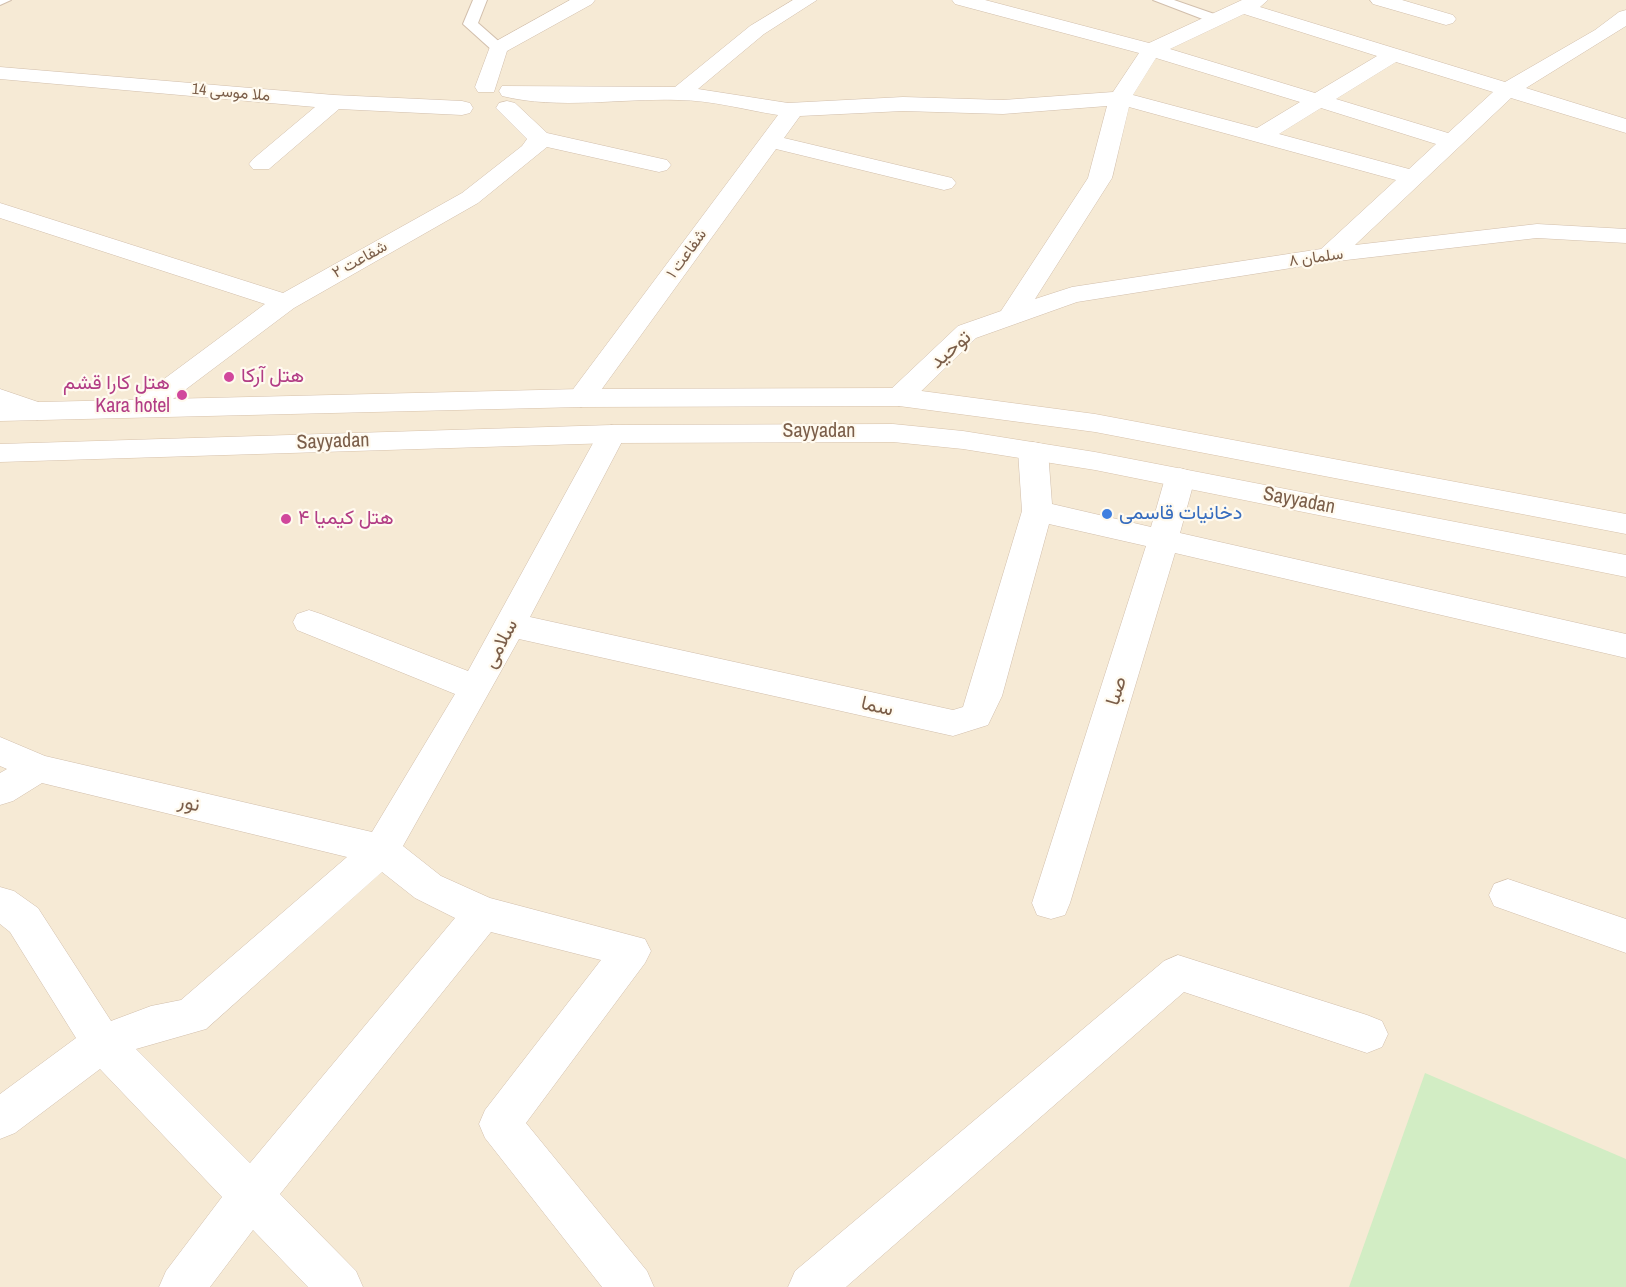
<!DOCTYPE html>
<meta charset="utf-8">
<style>
body{margin:0}
canvas{display:block;background:#fef7e8}
</style>
<canvas width="1626" height="1287"></canvas>
<script>
const g = document.querySelector('canvas').getContext('2d');
g.lineJoin = 'round';
function fillPath(path, color) {
  g.fillStyle = color;
  g.fill(path, 'evenodd');
}
function trace(path, color, width, dash) {
  g.strokeStyle = color;
  g.lineWidth = width;
  g.lineCap = dash ? 'butt' : 'round';
  g.setLineDash(dash || []);
  g.stroke(path);
}
function label(font, color, halo, rows, align = 'center') {
  g.font = font + ' "Archivo Narrow",Vazirmatn,sans-serif';
  g.lineWidth = 4.5;
  g.setLineDash([]);
  g.textBaseline = 'middle';
  g.strokeStyle = halo;
  g.fillStyle = color;
  for (const [text, x, y, turn = 0] of rows) {
    g.save();
    g.translate(x, y);
    g.rotate((+turn || 0) * Math.PI / 180);
    g.textAlign = isNaN(turn) ? turn : align;
    if (halo) g.strokeText(text, 0, 0);
    g.fillText(text, 0, 0);
    g.restore();
  }
}
fillPath(new Path2D(`
 M0 0H1626V1287H0Z`), '#f6ead5');
fillPath(new Path2D(`
 M1425 1073 1626 1159V1287H1349Z`), '#d2edc4');
const lane = new Path2D(`
 M0 0H11L0 5Z
 M473 0H487L478 23 503 45 506 48 503 51H493L463 24Z
 M1153 0H1174L1223 17 1225 20 1218 24 1213 23Z`);
const street = new Path2D(`
 M570 0H595L592 4 507 51 494 92H478L475 87 491 44Z
 M793 0H817L764 34 698 89 788 103 903 97 1003 100 1113 92 1139 53 955 4 952 0H985L1149 43 1242 0H1268L1260 7 1505 82 1595 30 1619 12 1626 10V26L1526 88 1626 119V133L1511 98 1355 245 1537 224 1626 229V243L1537 238 1329 262 1077 302 976 338 909 403 899 406 889 403 885 397 889 391 958 326 1001 311 1088 178 1107 106 1003 114 903 111 800 116 784 138 952 178 956 183 952 188 944 190 776 149 591 404 581 407 571 404 567 398 571 392 778 115C745 110 711 100 678 100 620 98 559 110 502 96L499 91 502 86 675 87 750 26ZM1244 14 1377 56 1315 93 1170 49ZM1156 58 1300 102 1257 128 1133 95ZM1396 62 1493 92 1448 133 1336 99ZM1129 107 1396 180 1321 249 1072 287 1035 299 1112 178ZM1321 108 1436 144 1409 169 1279 134Z
 M1370 0H1402L1453 15 1456 19 1453 23 1446 25 1373 4Z
 M0 67 334 95 462 101 470 103 473 108 470 113 462 115 339 109 269 169H253L249 164 253 159 315 107 0 79Z
 M507 101 515 103 547 133 667 160 671 165 667 170 659 172 547 147 478 203 294 308 153 414 143 417 133 414 129 408 133 402 265 304 0 218V203L283 293 462 193 522 146 527 139 496 108 499 103Z
 M0 389 47 405 51 411 47 417 37 420 0 408Z
 M612 425 622 428 626 434 530 617 953 710 963 707 1022 511 1018 451 1023 444 1033 442 1043 444 1048 451 1052 504 1151 527 1165 478 1170 471 1180 468 1190 471 1195 478 1180 533 1626 634V658L1175 553 1070 903 1065 915 1051 919 1037 915 1032 903 1146 546 1049 524 1002 696 988 725 953 736 519 639 403 846 441 876 490 898 645 939 651 951 645 963 526 1123 647 1271 654 1287H602L485 1138 479 1124 485 1110 601 960 491 932 280 1194 356 1271 363 1287H308L253 1230 210 1287H159L166 1271 222 1197 100 1069 15 1133 0 1139V1094L76 1038 10 932 0 924V887L14 891 38 908 111 1021 151 1006 181 1000 347 857 42 783 13 801 0 805V773L7 769 0 766V737L45 756 372 832 455 694 297 630 293 622 297 614 309 610 321 614 468 671 598 434 602 428ZM382 872 415 898 455 918 250 1163 136 1049 206 1029Z
 M1508 879 1626 919V953L1494 906 1489 895 1494 884Z
 M1178 955 1367 1015 1382 1021 1388 1034 1382 1047 1367 1053 1184 992 846 1287H788L795 1271 1164 961Z`);
const secondary = new Path2D(`
 M899 388 1095 414 1626 514V534L1095 432 899 406 581 407 0 421V403L581 389Z
 M893 424 963 431 1095 452 1626 555V577L1095 470 963 449 893 442 612 443 0 462V444L612 425Z`);
trace(lane, '#d2bfac', 2);
trace(street, '#d2bfac', 1);
trace(secondary, '#d7c2ab', 1);
fillPath(lane, '#fff');
fillPath(street, '#fff');
fillPath(secondary, '#fff');
for (const [x, y, r, color] of [
 [229,377,6,"#d1479c"],
 [182,395,6,"#d1479c"],
 [1107,514,6,"#3f7fe0"],
 [286,519,6,"#d1479c"]
]) {
  const dot = new Path2D();
  dot.arc(x, y, r, 0, 2 * Math.PI);
  g.fillStyle = color;
  g.fill(dot);
  trace(dot, '#fffaef', 2);
}
label('16px', '#7b5e49', '#fffaef', [
 ["ملا موسی 14",231,93,5],
 ["شفاعت ۱",687,254,-54],
 ["سلمان ۸",1316,258,-8],
 ["شفاعت ۲",360,260,-29]
]);
label('20px', '#7b5e49', '#fffaef', [
 ["توحید",951,350,-41],
 ["Sayyadan",819,432],
 ["Sayyadan",333,442,-2],
 ["Sayyadan",1299,501,11],
 ["سلامی",501,644,-62],
 ["صبا",1117,691,-73],
 ["سما",877,707,13],
 ["نور",189,804,13]
]);
label('20px', '#b23c85', '#fffaef', [
 ["هتل آرکا",241,377],
 ["هتل کارا قشم",170,384,"right"],
 ["Kara hotel",170,407,"right"],
 ["هتل کیمیا ۴",298,519]
], 'left');
label('20px', '#366cbe', '#fffaef', [
 ["دخانیات قاسمی",1119,514]
], 'left');
</script>
